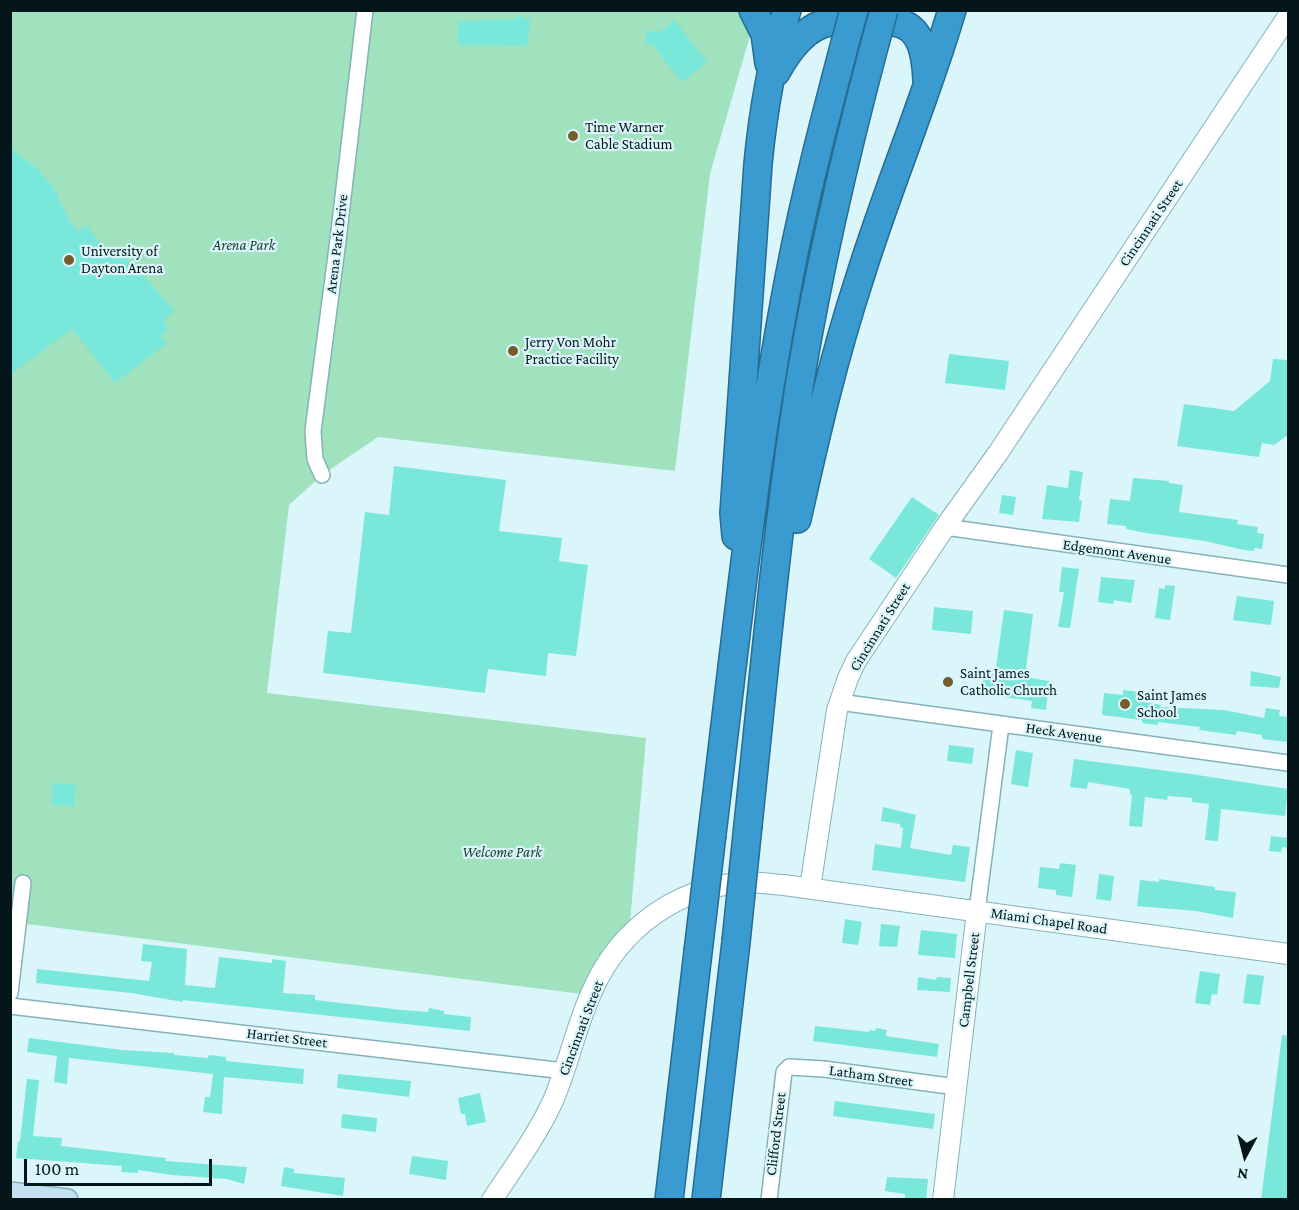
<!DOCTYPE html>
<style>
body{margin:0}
#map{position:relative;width:1299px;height:1210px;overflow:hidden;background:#daf6fb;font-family:"Crimson Pro",serif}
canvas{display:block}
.frame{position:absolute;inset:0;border:12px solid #05161a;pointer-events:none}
.north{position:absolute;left:1215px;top:1126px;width:60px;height:60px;-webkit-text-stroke:4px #daf6fb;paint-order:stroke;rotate:187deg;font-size:16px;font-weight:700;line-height:24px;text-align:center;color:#05161a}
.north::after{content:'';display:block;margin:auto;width:21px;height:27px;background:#05161a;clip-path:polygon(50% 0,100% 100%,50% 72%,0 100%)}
.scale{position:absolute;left:24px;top:1159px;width:188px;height:27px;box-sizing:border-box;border:3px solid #05161a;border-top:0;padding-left:8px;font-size:18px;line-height:21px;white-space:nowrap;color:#05161a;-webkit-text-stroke:4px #daf6fb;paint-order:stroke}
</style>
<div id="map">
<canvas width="1299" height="1210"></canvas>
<div class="frame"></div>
<div class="north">N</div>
<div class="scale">100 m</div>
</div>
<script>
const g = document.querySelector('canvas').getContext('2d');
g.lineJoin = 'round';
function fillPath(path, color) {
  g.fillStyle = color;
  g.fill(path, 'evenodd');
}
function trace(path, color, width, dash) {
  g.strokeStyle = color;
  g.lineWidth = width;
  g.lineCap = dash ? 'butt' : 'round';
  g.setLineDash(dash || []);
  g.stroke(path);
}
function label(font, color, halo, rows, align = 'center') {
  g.font = font + ' "Crimson Pro",serif';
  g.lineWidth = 4.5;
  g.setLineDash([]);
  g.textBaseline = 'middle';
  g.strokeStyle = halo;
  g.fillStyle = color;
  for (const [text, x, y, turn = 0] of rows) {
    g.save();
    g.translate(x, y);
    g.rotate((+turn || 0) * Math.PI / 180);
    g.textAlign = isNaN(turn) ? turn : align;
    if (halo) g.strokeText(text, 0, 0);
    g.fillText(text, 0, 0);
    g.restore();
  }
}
fillPath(new Path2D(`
 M11 11H753L756 15 710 174 675 471 378 437 322 475 289 505 267 693 646 738 629 934 590 995 11 922Z`), '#a0e2bd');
fillPath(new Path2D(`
 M517 16 531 19 527 46 458 45V21L517 19Z
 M674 19 707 62 682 82 653 45 645 44 647 31H662Z
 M10 148 34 166 53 186 70 222 78 231 86 225 105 249 119 253 135 266 175 311 163 320 169 329 161 335 167 343 115 383 72 329 10 375Z
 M949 354 1009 361 1005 390 945 383Z
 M1273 359 1288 360V435L1274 445 1262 443 1259 457 1177 446 1184 404 1234 411 1270 381Z
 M394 466 506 480 499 531 562 538 559 561 588 565 576 656 548 653 546 676 488 669 485 693 323 673 328 631 351 633 365 512 389 515Z
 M1070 470 1083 472 1079 500 1082 501 1079 522 1042 519 1047 485 1068 488Z
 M1133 478 1169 481V483L1183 485 1179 512 1238 520 1237 524 1258 527 1257 533 1264 534 1262 549 1254 548V551L1244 550 1205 541 1146 533 1126 529V526L1107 524 1110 499 1130 501Z
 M1002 495 1016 497 1013 515 999 513Z
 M912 497 939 515 896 578 869 559Z
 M1062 567 1079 569 1070 628 1058 627 1064 592H1059Z
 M1101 577 1135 580 1131 603 1114 600 1113 604 1098 602Z
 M1165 585 1175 586 1170 620 1155 618 1159 588 1165 589Z
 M1237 596 1274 601 1271 625 1233 620Z
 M934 607 973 611 971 634 932 630Z
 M1004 610 1033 614 1025 677 1049 681 1046 710 1031 708 1032 701 982 694 984 673 995 674Z
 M1251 671 1281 677 1279 688 1250 686Z
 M1123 690 1140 692 1139 701 1161 705 1160 707 1224 710 1264 718 1266 708 1280 710 1279 716 1288 717V742L1262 739V735L1237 731 1236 735 1214 732 1199 730 1200 727 1158 722V725L1142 723V720L1102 715 1104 693 1123 695Z
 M949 745 974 748 972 764 947 761Z
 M1016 750 1033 753 1028 787 1011 784Z
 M1074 759 1191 774 1288 789 1285 816 1221 809 1218 841 1205 840 1209 804 1192 802V798L1168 796 1167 800 1145 797 1142 827 1129 826 1132 795H1130V789L1088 782 1087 789 1070 787Z
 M53 783 76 785 74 806 51 804Z
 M883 807 916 815 910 848 951 855 953 845 970 847 965 882 872 870 875 844 901 848 903 828 900 827V824L881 821Z
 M1271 836 1288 838V848L1282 847 1281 852 1269 851Z
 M1060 863 1076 865 1072 897 1056 895V890L1038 888 1040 867 1059 869Z
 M1099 874 1114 876 1111 901 1096 899Z
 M1159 879 1215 887V890L1236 892 1233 918 1196 911 1137 906 1140 880 1159 882Z
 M845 919 862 922 858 945 842 943Z
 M881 924 900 926 897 947 879 946Z
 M921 930 957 934 955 958 918 955Z
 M143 944 187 949 185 985 215 988 219 957 272 963V959L286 961 283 993 315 995V1000L402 1010 428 1012 429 1008 444 1011V1014L471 1017 470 1031 183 1000V1002L131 993 36 983 37 969 149 981 152 962 141 961Z
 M1200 971 1220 974 1217 995 1212 994 1210 1005 1195 1003Z
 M1247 974 1264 976 1260 1005 1243 1003Z
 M918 977 936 980 937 977 951 978 950 992 917 990Z
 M815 1026 869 1032 870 1030 875 1031 876 1028 887 1030 886 1036 939 1044 937 1057 813 1041Z
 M1282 1035 1288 1036V1200H1261Z
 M29 1038 122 1050 174 1053V1055L208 1058 209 1055 226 1057V1061L304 1069 303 1084 224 1077 222 1114 203 1112 205 1097H210L213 1074 69 1058 67 1084 54 1082 57 1056 27 1052Z
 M338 1074 411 1081 409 1097 337 1088Z
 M27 1079 39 1080 33 1136 62 1138 61 1146 166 1158 165 1161 247 1167 244 1184 227 1179 172 1175 138 1170V1173L121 1172 122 1166 16 1158 18 1141H20Z
 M480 1093 486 1122 467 1126 465 1114H461L458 1098Z
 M835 1101 935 1114 933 1129 833 1116Z
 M342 1114 377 1118 376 1132 341 1128Z
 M412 1156 448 1161 446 1180 409 1174Z
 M284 1167 294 1169V1173L345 1178 343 1196 281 1186Z
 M887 1177 928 1179 926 1200H905V1194L885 1191Z`), '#79e7d9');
const minor = new Path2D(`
 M322 475 315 459 313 431 338 240 365 10
 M945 527 1288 575
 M839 702 1288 763
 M977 911 1001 725
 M10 993 23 883
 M10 1006 564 1071
 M769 1200 784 1072 789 1067 824 1069 956 1087`);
const tertiary = new Path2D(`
 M810 888 837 710 848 678 856 661 945 527 998 453 1288 16
 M492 1200C513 1168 536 1137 552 1103 569 1065 576 1024 594 987 621 929 674 890 738 883 753 881 769 884 784 885L1288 954
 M943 1200 977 911`);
const secondary = new Path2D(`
 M10 1193 67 1200`);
const motorway = new Path2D(`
 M753 10 765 34 769 63
 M776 72C787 52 805 27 829 22 841 20 854 22 866 22 875 22 885 21 894 22 923 25 926 58 927 80
 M797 519C815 438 834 356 860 277 888 187 925 101 952 10
 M736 536 734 513 758 164C763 112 772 60 787 10
 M748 825C764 675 777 524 801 375 820 263 846 152 875 43
 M712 834C735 647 754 458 790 273 805 195 825 119 845 43
 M669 1200 698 952
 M706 1200 736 942`);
trace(minor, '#84b2ba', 18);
trace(tertiary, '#84b2ba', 22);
trace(secondary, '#84b2ba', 24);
trace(motorway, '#276c90', 30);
trace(minor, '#fff', 15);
trace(tertiary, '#fff', 20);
trace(secondary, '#c4e1f1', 21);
trace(motorway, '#3a9bd0', 27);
const motorwayBridge = new Path2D(`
 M845 43 854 10
 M875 43 884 10
 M736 942 748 825
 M698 952 712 834`);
trace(motorwayBridge, '#276c90', 30, []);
trace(motorwayBridge, '#3a9bd0', 27);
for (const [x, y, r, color] of [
 [573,136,6,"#745c2c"],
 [69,260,6,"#745c2c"],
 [513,351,6,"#745c2c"],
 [948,682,6,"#745c2c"],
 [1125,704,6,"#745c2c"]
]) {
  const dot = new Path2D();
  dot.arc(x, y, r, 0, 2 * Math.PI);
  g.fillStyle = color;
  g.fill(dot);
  trace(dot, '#daf6fb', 2);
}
label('15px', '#05161a', '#daf6fb', [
 ["Time Warner",585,127],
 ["Cable Stadium",585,144],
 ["University of",81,251],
 ["Dayton Arena",81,268],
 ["Jerry Von Mohr",525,342],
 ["Practice Facility",525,359],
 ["Saint James",960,673],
 ["Catholic Church",960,690],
 ["Saint James",1137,695],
 ["School",1137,712]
], 'left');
label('15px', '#05161a', '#daf6fb', [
 ["Cincinnati Street",1151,223,-56],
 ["Arena Park Drive",337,244,-83],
 ["Edgemont Avenue",1117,552,8],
 ["Cincinnati Street",880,627,-58],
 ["Heck Avenue",1064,733,8],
 ["Miami Chapel Road",1049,921,8],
 ["Campbell Street",969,980,-83],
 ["Cincinnati Street",581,1028,-69],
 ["Harriet Street",287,1038,7],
 ["Latham Street",871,1076,8],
 ["Clifford Street",776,1134,-83]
]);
label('italic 15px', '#1c402d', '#daf6fb', [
 ["Arena Park",244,245],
 ["Welcome Park",502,852]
]);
</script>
